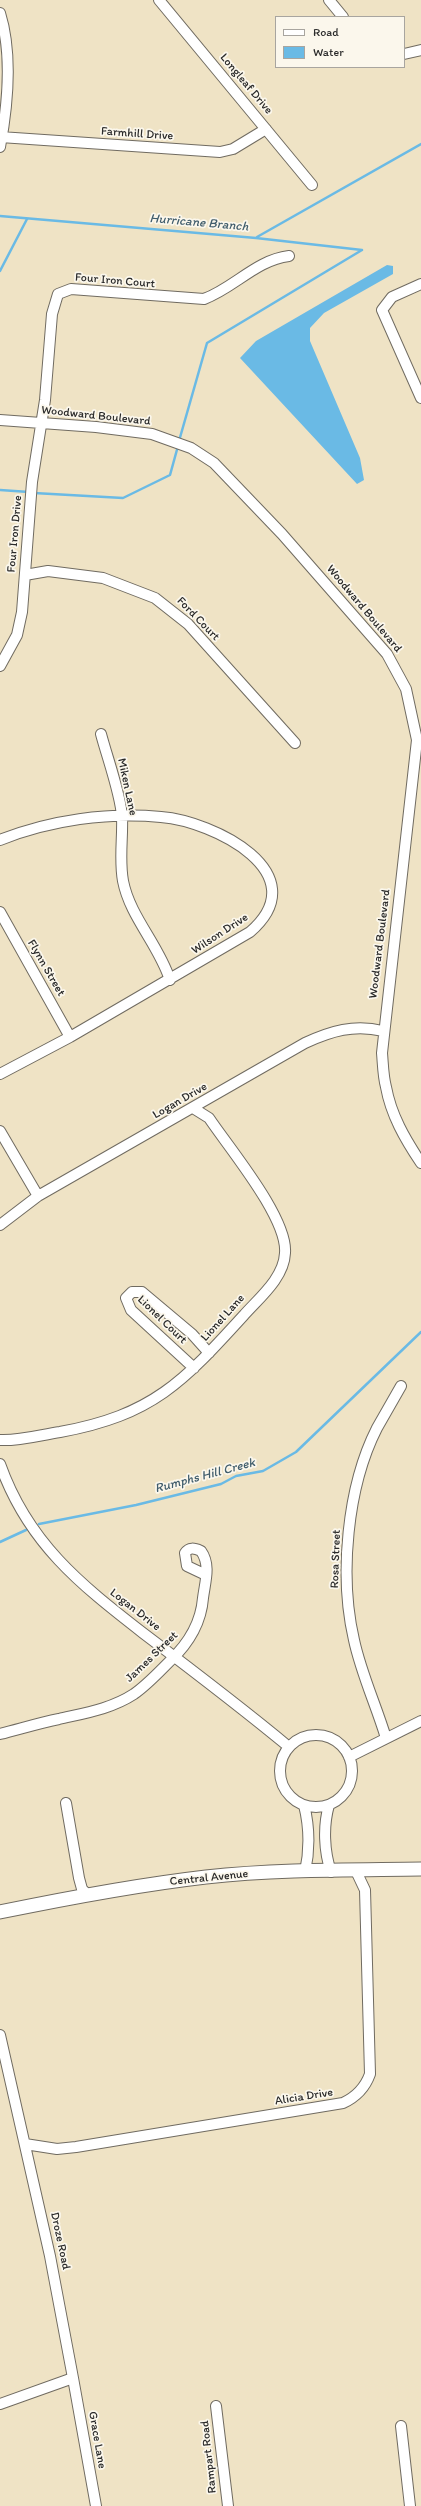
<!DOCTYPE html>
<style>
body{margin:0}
#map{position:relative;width:421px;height:2506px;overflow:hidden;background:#efe3c5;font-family:Itim,sans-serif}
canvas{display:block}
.legend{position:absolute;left:275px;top:16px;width:130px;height:52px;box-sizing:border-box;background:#fbf7ec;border:1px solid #a8a59f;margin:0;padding:5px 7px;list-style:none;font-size:12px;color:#2b2b2b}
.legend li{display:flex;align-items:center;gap:8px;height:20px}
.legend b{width:20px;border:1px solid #a8a59f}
</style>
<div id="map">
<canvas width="421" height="2506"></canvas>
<ul class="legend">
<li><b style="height:5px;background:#fff"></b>Road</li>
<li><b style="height:11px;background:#6abae5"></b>Water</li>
</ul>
</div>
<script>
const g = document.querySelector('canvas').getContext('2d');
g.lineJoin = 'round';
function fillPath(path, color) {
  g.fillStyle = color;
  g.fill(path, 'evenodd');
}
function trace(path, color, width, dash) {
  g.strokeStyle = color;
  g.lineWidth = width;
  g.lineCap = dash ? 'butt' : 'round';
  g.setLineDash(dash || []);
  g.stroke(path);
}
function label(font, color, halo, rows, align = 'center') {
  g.font = font + ' Itim,sans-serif';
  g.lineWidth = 3.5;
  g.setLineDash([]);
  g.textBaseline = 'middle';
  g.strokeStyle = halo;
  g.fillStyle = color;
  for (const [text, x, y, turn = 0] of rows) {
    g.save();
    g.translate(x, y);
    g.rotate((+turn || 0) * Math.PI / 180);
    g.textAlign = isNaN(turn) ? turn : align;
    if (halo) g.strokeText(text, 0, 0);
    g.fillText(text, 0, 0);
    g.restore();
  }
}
fillPath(new Path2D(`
 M387 265 393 266V274L324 313 310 328V341L360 458 364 480 357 484 240 358 256 341Z`), '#6abae5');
trace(new Path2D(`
 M0 216 256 238 362 250 207 343 179 441
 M257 237 421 144
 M0 271 27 219
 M0 490 29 492
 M34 493 123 498 170 475 178 446
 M39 1524 136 1505 221 1484 236 1476 263 1471 296 1452 421 1332
 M0 1542 26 1530`), '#6abae5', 2.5);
const minor = new Path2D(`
 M159 0 312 185
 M329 0 343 17
 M0 13C13 55 8 104 0 147
 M404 54 421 50
 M0 137 220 152 233 149 266 129
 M421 284 392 297 382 310 421 398
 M0 420 96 427 152 434 191 448 214 463 282 534 387 654 406 689 417 740 382 1053C383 1064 383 1076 386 1087 391 1115 405 1139 421 1163
 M25 575 48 571 103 578 155 598 188 624 295 743
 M0 666 17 635 22 612 32 482 45 400 52 314 58 294 71 289 204 299C234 288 256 260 289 256
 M101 734C107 757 121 795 122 817 123 838 119 859 123 881 130 917 159 945 170 980
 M0 840C50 820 108 812 161 817 213 821 318 873 250 932L70 1037 0 1074
 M0 912 70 1037
 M0 1131 38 1196
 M0 1225 38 1196 305 1043C331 1031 354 1024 383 1031
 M194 1368 131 1310 126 1298 132 1292H142L192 1334 209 1353
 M0 1440C20 1441 40 1435 60 1432 153 1415 183 1382 244 1315 259 1298 284 1278 285 1253 288 1218 229 1148 209 1118L193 1108
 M0 1464C28 1543 80 1584 143 1633 192 1670 242 1708 289 1747
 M0 1734C20 1729 39 1723 59 1719 85 1713 111 1709 134 1694 147 1685 158 1673 170 1661 188 1644 201 1624 203 1598 205 1582 211 1565 201 1551 194 1548 189 1547 185 1553L187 1566 206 1575
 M280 1771a36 36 0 1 1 72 0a36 36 0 1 1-72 0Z
 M386 1738C376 1705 361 1673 354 1640 339 1576 347 1487 377 1428 385 1414 393 1400 401 1386
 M349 1757 421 1721
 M66 1803 79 1878 82 1889 89 1896
 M304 1805C310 1829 310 1849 305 1872
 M329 1805C323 1826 324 1851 331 1872
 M0 2035 50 2256 73 2378 0 2404
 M25 2144 57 2149 76 2147 343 2103C356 2097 365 2088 370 2074L365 1890 356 1871
 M73 2378 96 2506
 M216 2406 228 2506
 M401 2426 410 2506`);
const tertiary = new Path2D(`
 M0 1912C68 1898 137 1885 206 1877 277 1869 350 1870 421 1869`);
trace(minor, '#706b61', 12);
trace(tertiary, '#706b61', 15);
trace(minor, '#fff', 10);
trace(tertiary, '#fff', 13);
label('12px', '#2b2b2b', '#fbf7ec', [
 ["Longleaf Drive",246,84,50],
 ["Farmhill Drive",137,134,4],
 ["Four Iron Court",115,281,5],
 ["Woodward Boulevard",96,416,6],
 ["Four Iron Drive",15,534,-85],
 ["Woodward Boulevard",364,609,50],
 ["Ford Court",198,619,46],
 ["Miken Lane",127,787,78],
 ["Wilson Drive",220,934,-33],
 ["Woodward Boulevard",380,944,-83],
 ["Flynn Street",46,968,60],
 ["Logan Drive",180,1101,-30],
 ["Lionel Lane",223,1318,-48],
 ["Lionel Court",162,1320,44],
 ["Rosa Street",336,1559,-88],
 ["Logan Drive",135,1610,38],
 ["James Street",152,1657,-44],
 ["Central Avenue",209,1878,-6],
 ["Alicia Drive",304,2097,-9],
 ["Droze Road",60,2241,78],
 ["Grace Lane",97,2440,80],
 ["Rampart Road",209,2457,-96]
]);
label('italic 13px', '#415d6c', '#fbf7ec', [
 ["Hurricane Branch",199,223,5],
 ["Rumphs Hill Creek",205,1476,-15]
]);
</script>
